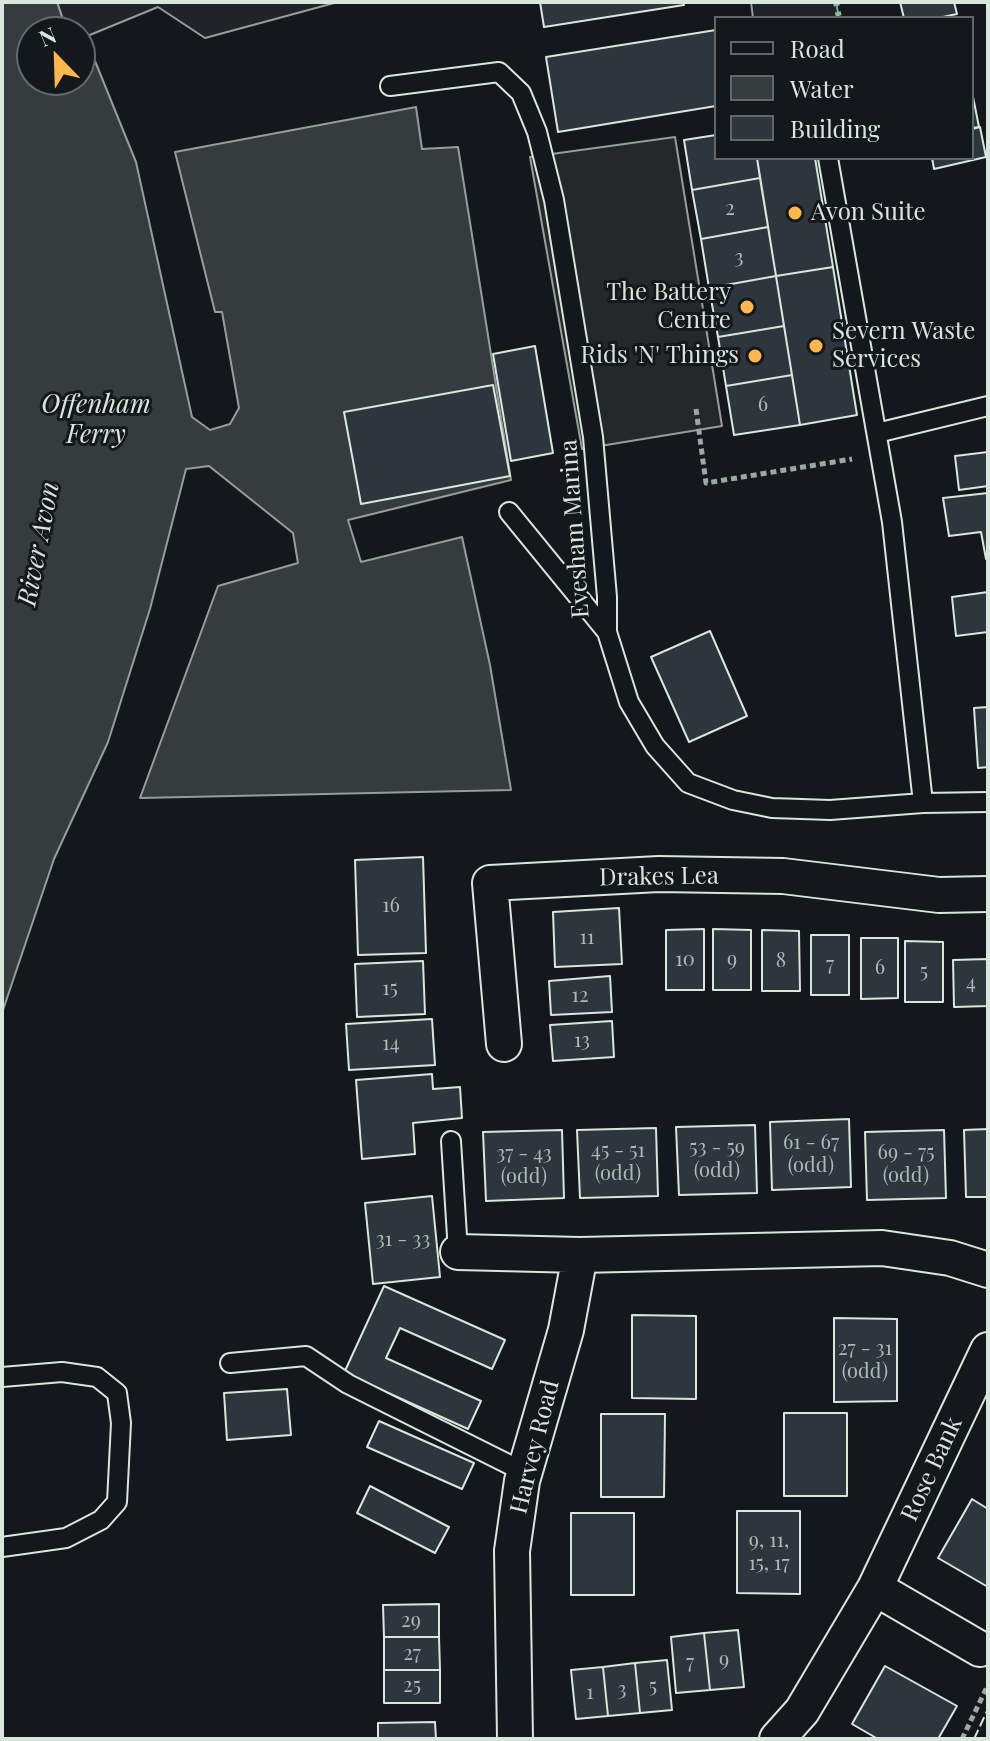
<!DOCTYPE html>
<style>
body{margin:0}
#map{position:relative;width:990px;height:1741px;overflow:hidden;background:#14181c;font-family:"Playfair Display",serif}
canvas{display:block}
.frame{position:absolute;inset:0;border:4px solid #d8e6dc;pointer-events:none}
.legend{position:absolute;left:714px;top:16px;width:260px;height:144px;box-sizing:border-box;background:#14181c;border:2px solid #626a69;margin:0;padding:10px 14px;list-style:none;font-size:24px;color:#d8e6dc}
.legend li{display:flex;align-items:center;gap:16px;height:40px}
.legend b{width:40px;border:2px solid #626a69}
.north{position:absolute;left:16px;top:16px;width:80px;height:80px;box-sizing:border-box;background:#14181c;border:2px solid #626a69;border-radius:50%;rotate:337deg;font-size:22px;font-weight:700;line-height:32px;text-align:center;color:#d8e6dc}
.north::after{content:'';display:block;margin:auto;width:28px;height:36px;background:#ffb74d;clip-path:polygon(50% 0,100% 100%,50% 72%,0 100%)}
</style>
<div id="map">
<canvas width="990" height="1741"></canvas>
<div class="frame"></div>
<ul class="legend">
<li><b style="height:10px;background:#14181c"></b>Road</li>
<li><b style="height:22px;background:#363b3e"></b>Water</li>
<li><b style="height:22px;background:#2c363c"></b>Building</li>
</ul>
<div class="north">N</div>
</div>
<script>
const g = document.querySelector('canvas').getContext('2d');
g.lineJoin = 'round';
function fillPath(path, color) {
  g.fillStyle = color;
  g.fill(path, 'evenodd');
}
function trace(path, color, width, dash) {
  g.strokeStyle = color;
  g.lineWidth = width;
  g.lineCap = dash ? 'butt' : 'round';
  g.setLineDash(dash || []);
  g.stroke(path);
}
function label(font, color, halo, rows, align = 'center') {
  g.font = font + ' "Playfair Display",serif';
  g.lineWidth = 6;
  g.setLineDash([]);
  g.textBaseline = 'middle';
  g.strokeStyle = halo;
  g.fillStyle = color;
  for (const [text, x, y, turn = 0] of rows) {
    g.save();
    g.translate(x, y);
    g.rotate((+turn || 0) * Math.PI / 180);
    g.textAlign = isNaN(turn) ? turn : align;
    if (halo) g.strokeText(text, 0, 0);
    g.fillText(text, 0, 0);
    g.restore();
  }
}
const green = new Path2D(`
 M57 2H338L205 38 158 7 80 39V32H67Z
 M751 2H836L839 18H753Z`);
fillPath(green, '#202428');
trace(green, '#939e99', 2);
const parking = new Path2D(`
 M675 137 722 426 582 449 530 157Z`);
fillPath(parking, '#24282b');
trace(parking, '#939e99', 2);
const water = new Path2D(`
 M2 2H57L67 32H32V80H80V64L95 61 136 162 192 417 210 430 230 424 239 408 222 312H215L175 152 416 107 422 149 458 147 511 480 348 520 361 562 462 537 490 665 511 790 140 798 218 586 298 563 293 533 209 466 186 469 150 609 108 742 54 859 2 1013Z`);
fillPath(water, '#363b3e');
trace(water, '#939e99', 2);
const building = new Path2D(`
 M540 2H683L684 5 544 27Z
 M900 2H954L957 14 938 18H904Z
 M716 30V106L558 132 546 57Z
 M973 97 979 127 972 128V97Z
 M980 127 986 157 934 169 932 158H972V129Z
 M716 135V158H757L760 178 692 190 684 140Z
 M757 158H815L833 267 776 276Z
 M760 178 768 227 701 239 692 190Z
 M768 227 776 276 709 288 701 239Z
 M833 267 857 415 800 425 776 276Z
 M776 276 784 326 718 337 709 288Z
 M784 326 792 375 726 386 718 337Z
 M535 346 553 453 511 461 493 354Z
 M792 375 800 425 734 435 726 386Z
 M493 385 510 476 361 504 344 412Z
 M988 452V486L959 490 955 456Z
 M988 493V559H986L981 532 949 536 943 498Z
 M988 592V632L956 636 952 597Z
 M710 631 747 716 689 742 651 657Z
 M988 707V767L978 768 974 708Z
 M423 857 426 953 358 955 355 860Z
 M619 908 622 964 555 967 553 912Z
 M704 929V990H666V930Z
 M713 929 751 930V990H713Z
 M762 930 799 931 800 991H762Z
 M811 935H849V995H811Z
 M861 938H898V998L861 999Z
 M905 941 943 942V1002H905Z
 M988 959V1006L954 1007 953 960Z
 M423 961 425 1014 357 1017 355 964Z
 M610 976 612 1012 551 1015 549 981Z
 M432 1019 435 1065 349 1070 346 1024Z
 M612 1021 614 1057 553 1061 550 1025Z
 M432 1074 433 1089 460 1087 462 1118 413 1123 415 1154 362 1159 356 1080Z
 M849 1119 851 1187 772 1190 770 1122Z
 M755 1125 757 1193 679 1195 676 1127Z
 M656 1128 658 1196 580 1198 577 1130Z
 M988 1129V1197H966L964 1130Z
 M562 1130 564 1198 486 1201 483 1132Z
 M944 1130 946 1198 867 1200 865 1132Z
 M432 1196 440 1277 373 1284 365 1203Z
 M384 1286 505 1340 492 1369 400 1328 386 1358 481 1401 468 1429 344 1373Z
 M632 1315 696 1316V1399L632 1398Z
 M834 1318 897 1319V1401L834 1402Z
 M287 1389 291 1435 227 1440 224 1393Z
 M784 1413H847V1496H784Z
 M601 1414H665L664 1497H601Z
 M379 1421 474 1463 462 1489 367 1447Z
 M370 1486 449 1527 435 1553 357 1513Z
 M972 1499 988 1509V1587L938 1558Z
 M737 1511H800V1594L737 1593Z
 M571 1513H634V1595H571Z
 M439 1604V1637H384L383 1605Z
 M738 1630 744 1687 710 1690 704 1633Z
 M704 1633 710 1690 676 1693 671 1637Z
 M384 1637H439L440 1670H384Z
 M667 1660 672 1710 640 1713 635 1663Z
 M635 1663 640 1713 608 1716 603 1667Z
 M885 1666 957 1706 938 1739H878L852 1724Z
 M603 1667 608 1716 576 1719 571 1670Z
 M384 1670H440V1703H384Z
 M435 1722 436 1739H378V1723Z`);
fillPath(building, '#2c363c');
trace(building, '#d8e6dc', 2);
const service = new Path2D(`
 M390 86 499 72 521 93 537 132 554 200 593 437 607 597V632L629 702 655 746 688 783 733 800 772 808 830 810 923 803 988 802
 M828 158 892 522 923 803
 M877 433 988 406
 M509 512 607 632
 M451 1141 458 1252
 M230 1363 306 1356 348 1384 524 1472
 M2 1377 62 1372 97 1377 117 1393 121 1423 117 1502 101 1520 66 1538 2 1547`);
const minor = new Path2D(`
 M504 1044 490 883 659 874 783 876 939 895 988 894
 M458 1252 580 1255 882 1248 950 1258 988 1270
 M875 1588 980 1649
 M515 1739 512 1551 522 1481 566 1330 580 1255
 M777 1739 802 1711 875 1588 988 1350`);
trace(service, '#d8e6dc', 22);
trace(minor, '#d8e6dc', 38);
trace(new Path2D(`
 M696 409 706 483 852 459
 M962 1739 988 1685`), '#9da8a2', 5, [6, 4]);
trace(service, '#14181c', 18);
trace(minor, '#14181c', 34);
trace(new Path2D(`
 M836 2 839 18`), '#8ac095', 6, [4, 6]);
trace(new Path2D(`
 M974 1739 988 1709`), '#d8e6dc', 2, [10, 4]);
for (const [x, y, r, color] of [
 [795,213,8,"#ffb74d"],
 [747,307,8,"#ffb74d"],
 [816,346,8,"#ffb74d"],
 [755,356,8,"#ffb74d"]
]) {
  const dot = new Path2D();
  dot.arc(x, y, r, 0, 2 * Math.PI);
  g.fillStyle = color;
  g.fill(dot);
  trace(dot, '#14181c', 3);
}
label('20px', '#adbab4', null, [
 ["2",730,209],
 ["3",739,258],
 ["6",763,405],
 ["16",391,906],
 ["11",587,938],
 ["10",685,960],
 ["9",732,960],
 ["8",781,961],
 ["7",830,965],
 ["6",880,968],
 ["5",924,972],
 ["4",971,983],
 ["15",390,989],
 ["12",580,996],
 ["13",582,1041],
 ["14",391,1044],
 ["61 - 67",811,1143],
 ["(odd)",811,1166],
 ["53 - 59",717,1148],
 ["(odd)",717,1171],
 ["45 - 51",618,1151],
 ["(odd)",618,1174],
 ["69 - 75",906,1153],
 ["(odd)",906,1176],
 ["37 - 43",524,1154],
 ["(odd)",524,1177],
 ["31 - 33",403,1240],
 ["27 - 31",865,1349],
 ["(odd)",865,1372],
 ["9, 11,",769,1541],
 ["15, 17",769,1564],
 ["29",411,1621],
 ["27",412,1654],
 ["9",724,1660],
 ["7",690,1663],
 ["25",412,1686],
 ["5",653,1687],
 ["3",622,1690],
 ["1",590,1693]
]);
label('24px', '#d8e6dc', '#14181c', [
 ["Avon Suite",811,213],
 ["The Battery",731,293,"right"],
 ["Centre",731,321,"right"],
 ["Severn Waste",832,332],
 ["Services",832,360],
 ["Rids 'N' Things",739,356,"right"]
], 'left');
label('24px', '#d8e6dc', '#14181c', [
 ["Evesham Marina",575,529,-94],
 ["Drakes Lea",659,877,-1],
 ["Harvey Road",535,1447,-76],
 ["Rose Bank",932,1469,-65]
]);
label('italic 26px', '#d8e6dc', '#14181c', [
 ["Offenham",96,405],
 ["Ferry",96,435],
 ["River Avon",39,544,-79]
]);
</script>
